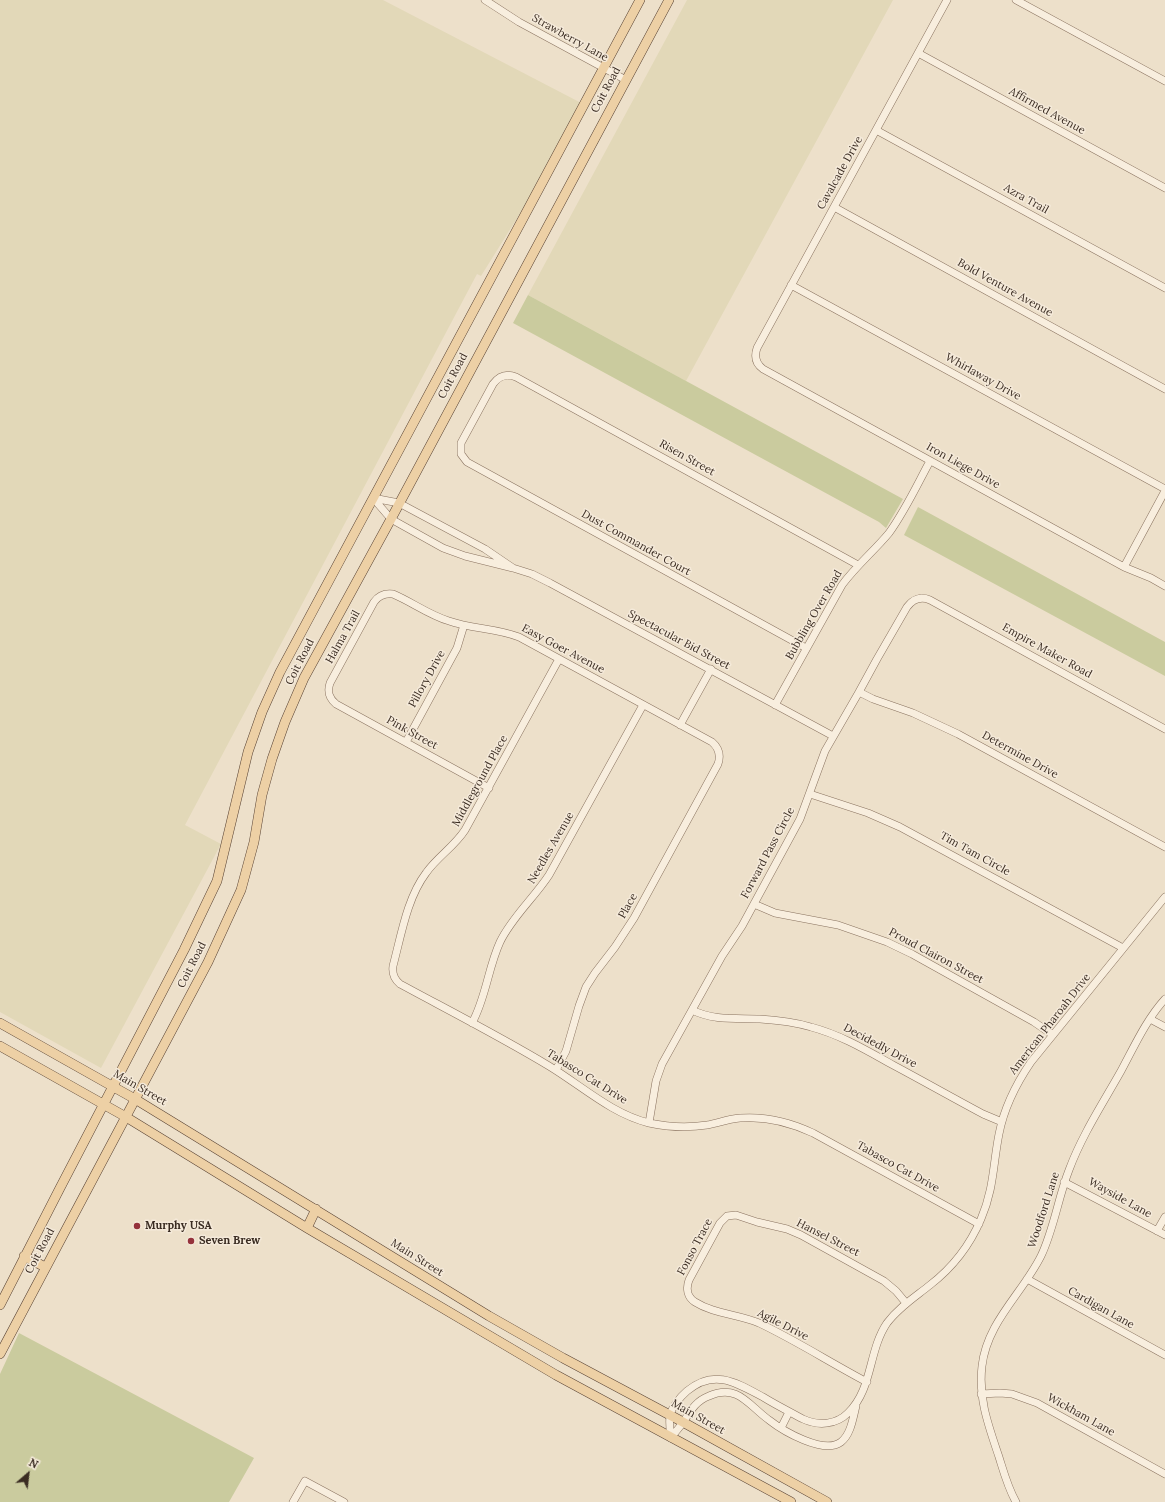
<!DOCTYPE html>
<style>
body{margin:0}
#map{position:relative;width:1165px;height:1502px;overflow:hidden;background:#ede0ca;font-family:Lora,serif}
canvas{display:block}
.north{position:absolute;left:8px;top:1454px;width:40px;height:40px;-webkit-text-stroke:3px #f5eada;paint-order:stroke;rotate:28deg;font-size:11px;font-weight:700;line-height:16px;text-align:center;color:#3a2c22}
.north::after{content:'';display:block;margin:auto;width:14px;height:18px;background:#3a2c22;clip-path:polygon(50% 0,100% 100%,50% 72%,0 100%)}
</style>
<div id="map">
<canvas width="1165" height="1502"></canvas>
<div class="north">N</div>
</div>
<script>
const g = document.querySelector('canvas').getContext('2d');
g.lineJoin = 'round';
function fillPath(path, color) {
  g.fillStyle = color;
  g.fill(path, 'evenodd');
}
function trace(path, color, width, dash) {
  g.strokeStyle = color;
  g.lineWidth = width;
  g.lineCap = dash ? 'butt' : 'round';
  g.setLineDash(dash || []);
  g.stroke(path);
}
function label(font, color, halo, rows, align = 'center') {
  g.font = font + ' Lora,serif';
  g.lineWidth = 3;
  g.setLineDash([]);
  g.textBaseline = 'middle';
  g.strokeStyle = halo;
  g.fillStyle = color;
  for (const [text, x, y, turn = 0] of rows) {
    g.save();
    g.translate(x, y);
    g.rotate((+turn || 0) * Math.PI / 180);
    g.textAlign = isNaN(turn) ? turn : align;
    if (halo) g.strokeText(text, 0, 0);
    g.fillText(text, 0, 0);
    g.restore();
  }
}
fillPath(new Path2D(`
 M0 0H383L587 106 481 276 477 274 185 825 221 844 101 1068 0 1012Z
 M687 0H893L686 381 528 295Z`), '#e2d8b8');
fillPath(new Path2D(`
 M528 295 903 499 886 528 879 522 513 323Z
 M918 507 1165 642V676L904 535Z
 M19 1333 254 1458 229 1502H0V1374Z`), '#cacb9e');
const minor = new Path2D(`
 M485 0 519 22 626 80
 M947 0 757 348C754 357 756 364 763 369L1124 567 1151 578 1165 586
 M1016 0 1165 81
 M918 53 1165 188
 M876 130 1165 288
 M834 207 1165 389
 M791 285 1165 489
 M373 498 399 503 485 549 513 568 465 556 443 548 391 519Z
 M1124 567 1165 491
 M513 568 532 574 550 583 833 736
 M806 648 467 462 461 454V443L493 384C499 376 506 373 516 377L858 565
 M559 659 465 830C454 847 437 857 426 873 407 898 401 936 393 966 392 973 394 979 400 984 450 1011 501 1037 549 1066 582 1086 612 1114 649 1123 668 1127 688 1128 707 1125 718 1123 728 1119 740 1118 766 1116 790 1122 813 1133L979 1224
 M859 692 873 699 913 713 958 734 1165 847
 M775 705 842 585C856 566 874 551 889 533 905 511 917 485 930 461
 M680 725 711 669
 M406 742 457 648 464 625
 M489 788 336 704C329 698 327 692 330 683L374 602C379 595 385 593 393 594 412 602 429 615 449 621 472 629 496 628 519 637L712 742C719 748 721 755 718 764L634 918 615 947 595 973 586 987 579 1006 566 1051 556 1070
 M810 794 868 813 900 827 1123 948
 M754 904 775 913 838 925 887 942 912 954 1034 1022 1053 1035
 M692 1010C714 1021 736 1018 760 1019 777 1020 794 1022 811 1027 841 1035 866 1050 893 1065 923 1081 953 1098 983 1114L1002 1122
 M1150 1019 1165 1027
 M472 1023C486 998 488 968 500 942 512 917 534 898 549 875L643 705
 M649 1123 656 1081 662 1064 722 956 742 926 800 819 825 751 859 692 877 659 907 607C913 599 921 596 930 600L1165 729
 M1064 1182 1165 1235
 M1157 1231 1165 1217
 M1027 1279 1165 1355
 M867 1382C831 1363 795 1340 759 1323 738 1314 714 1314 695 1302 687 1297 686 1288 689 1280L720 1223 727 1216 736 1215 757 1222 787 1229 801 1235 884 1281 896 1291 906 1303
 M981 1394 1000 1393 1012 1394 1037 1403 1165 1474
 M781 1428 789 1412
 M671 1438C670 1431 669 1423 670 1416 671 1408 680 1397 687 1391 714 1368 737 1383 763 1397 776 1405 790 1412 803 1419 818 1426 836 1425 848 1413 873 1389 868 1351 887 1323 899 1307 915 1297 930 1285 952 1268 970 1245 981 1219 994 1189 993 1164 999 1134 1004 1108 1016 1084 1031 1062L1165 897
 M671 1438C675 1432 680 1427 684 1421 691 1410 696 1401 709 1396 738 1383 749 1406 769 1420 783 1431 824 1455 841 1442 851 1434 853 1418 856 1406
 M293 1502 305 1481 344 1502
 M1016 1502C1008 1488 1004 1473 999 1457 989 1427 978 1399 982 1366 987 1322 1022 1294 1041 1256 1054 1229 1058 1198 1069 1170 1082 1135 1103 1103 1121 1071 1134 1047 1146 1020 1165 999`);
const major = new Path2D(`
 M0 1023 135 1099 489 1316 563 1358 681 1421 827 1502
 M0 1046 126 1117 307 1228 556 1375 791 1502
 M307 1228 316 1209
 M24 1256 45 1267
 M0 1305 60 1188 184 950 217 881 248 752 262 712 280 672 640 0
 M0 1354 208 962 241 890 254 842 262 795 272 759 285 722 304 678 391 519 669 0`);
trace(minor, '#89725f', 8);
trace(major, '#574133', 10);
trace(minor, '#f8eede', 7);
trace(major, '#edd0a5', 9);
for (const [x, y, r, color] of [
 [137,1226,4,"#95323b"],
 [191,1241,4,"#95323b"]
]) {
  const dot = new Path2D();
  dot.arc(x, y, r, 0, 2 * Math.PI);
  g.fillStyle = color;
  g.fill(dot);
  trace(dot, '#f5eada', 1.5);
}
label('11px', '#3a2c22', '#f5eada', [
 ["Strawberry Lane",570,38,29],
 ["Coit Road",606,90,-62],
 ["Affirmed Avenue",1047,111,29],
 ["Cavalcade Drive",840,173,-61],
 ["Azra Trail",1026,199,29],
 ["Bold Venture Avenue",1005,288,29],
 ["Coit Road",453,376,-62],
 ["Whirlaway Drive",983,377,29],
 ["Risen Street",687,458,29],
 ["Iron Liege Drive",963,466,29],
 ["Dust Commander Court",636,543,29],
 ["Bubbling Over Road",814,615,-60],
 ["Halma Trail",343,637,-61],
 ["Spectacular Bid Street",679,640,28],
 ["Easy Goer Avenue",563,649,28],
 ["Empire Maker Road",1047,651,29],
 ["Coit Road",300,662,-63],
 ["Pillory Drive",427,679,-61],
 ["Pink Street",412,733,29],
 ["Determine Drive",1020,755,29],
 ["Middleground Place",480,781,-61],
 ["Needles Avenue",551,848,-60],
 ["Forward Pass Circle",768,853,-62],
 ["Tim Tam Circle",975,854,29],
 ["Place",628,906,-61],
 ["Proud Clairon Street",936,956,28],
 ["Coit Road",192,965,-63],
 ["American Pharoah Drive",1050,1024,-52],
 ["Decidedly Drive",880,1046,28],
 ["Tabasco Cat Drive",587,1077,32],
 ["Main Street",140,1088,30],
 ["Tabasco Cat Drive",898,1167,29],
 ["Wayside Lane",1120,1198,29],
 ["Woodford Lane",1044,1210,-72],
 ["Hansel Street",828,1238,27],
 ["Fonso Trace",695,1247,-62],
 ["Coit Road",40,1251,-62],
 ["Main Street",417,1258,32],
 ["Cardigan Lane",1101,1308,29],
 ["Agile Drive",783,1325,27],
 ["Wickham Lane",1081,1415,29],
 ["Main Street",698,1417,29]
]);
label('bold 11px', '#3a2c22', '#f5eada', [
 ["Murphy USA",145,1226],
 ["Seven Brew",199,1241]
], 'left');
</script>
